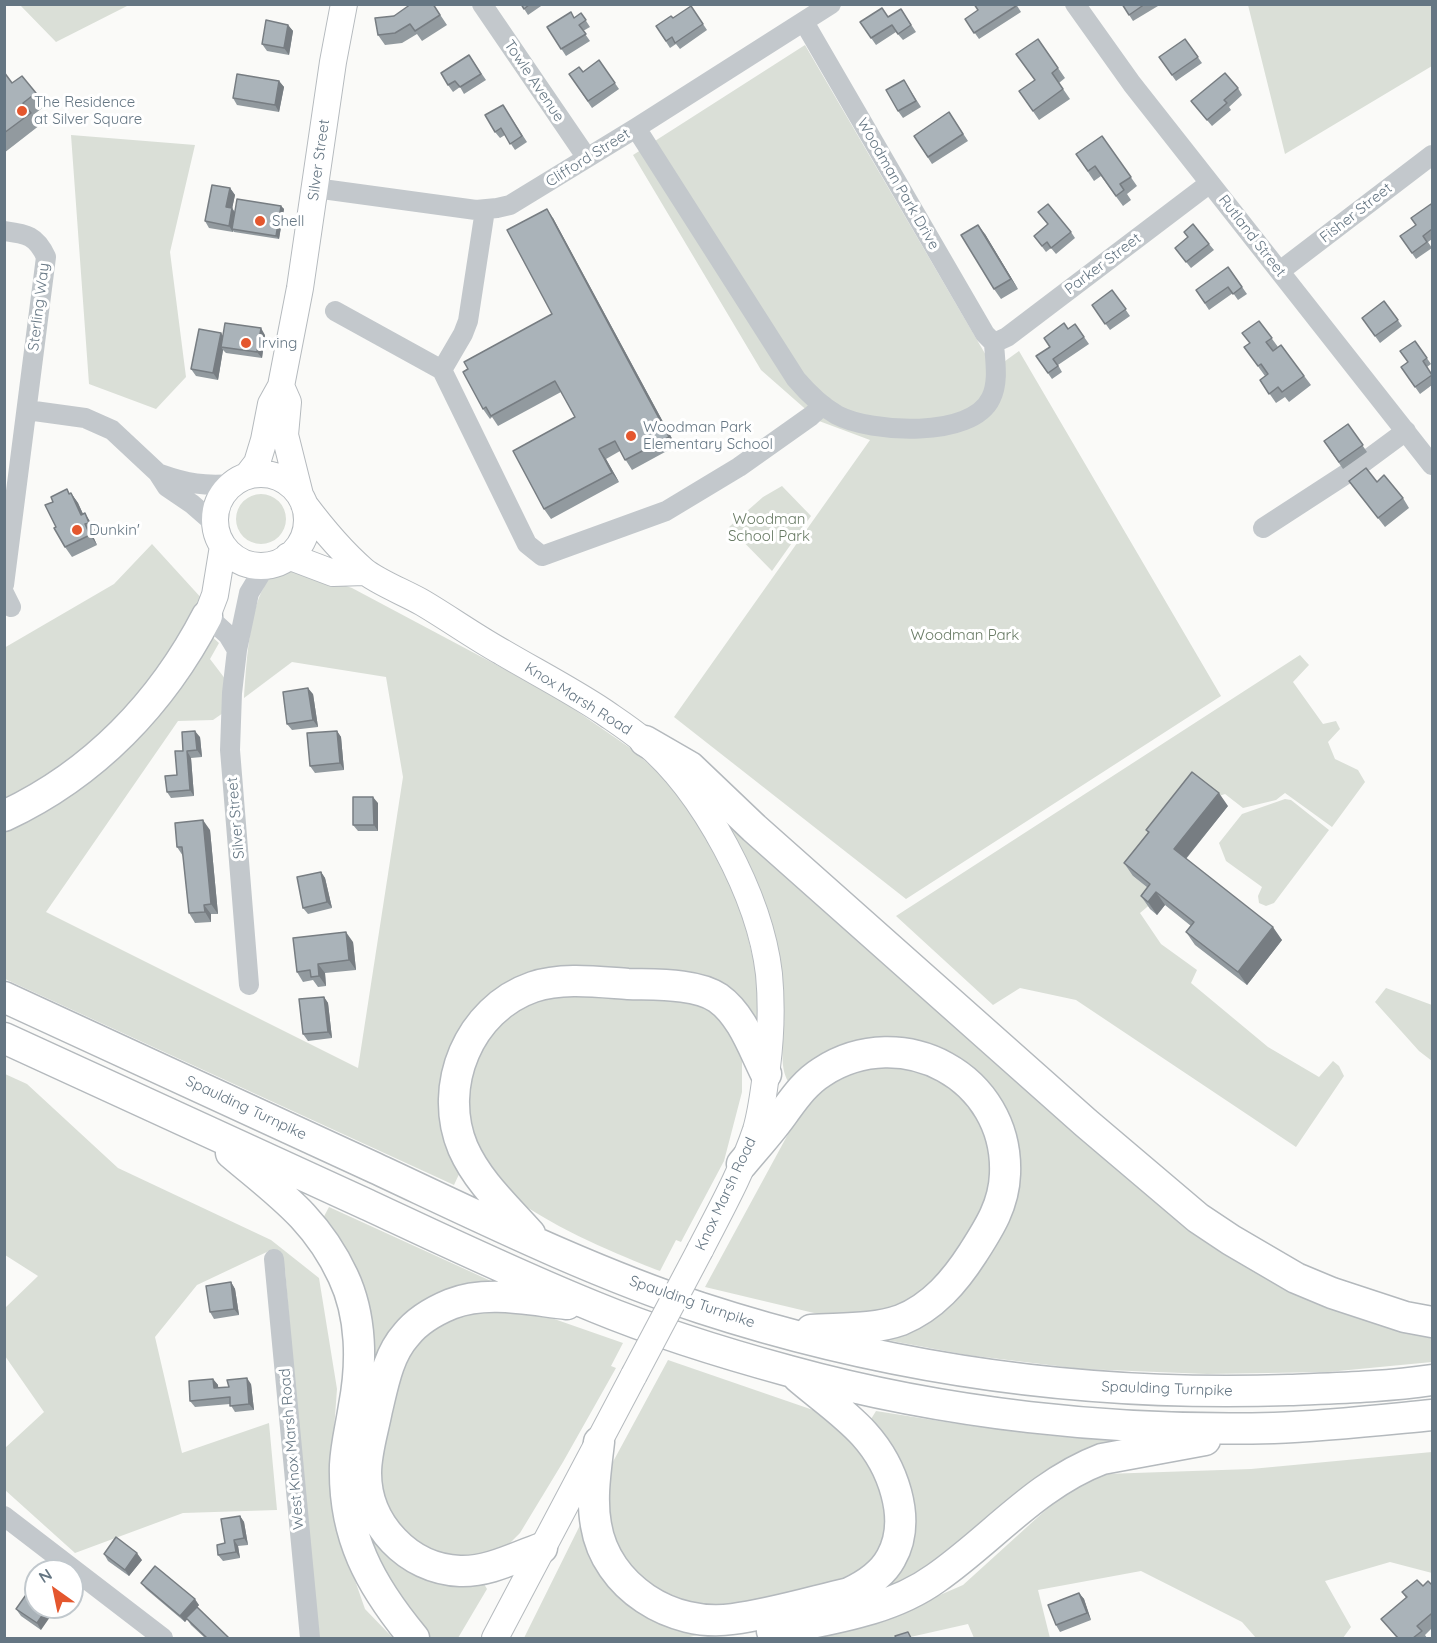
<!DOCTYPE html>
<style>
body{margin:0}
#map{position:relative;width:1437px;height:1643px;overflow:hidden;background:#fafaf8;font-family:Quicksand,sans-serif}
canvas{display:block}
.frame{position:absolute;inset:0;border:6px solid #657683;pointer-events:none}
.north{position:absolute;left:24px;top:1559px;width:60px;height:60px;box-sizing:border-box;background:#fff;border:2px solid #c1c8cd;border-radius:50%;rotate:327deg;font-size:16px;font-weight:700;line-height:24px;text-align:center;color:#657683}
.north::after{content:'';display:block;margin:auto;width:21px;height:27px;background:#e4572e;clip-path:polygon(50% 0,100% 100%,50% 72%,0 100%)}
</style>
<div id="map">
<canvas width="1437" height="1643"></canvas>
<div class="frame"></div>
<div class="north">N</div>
</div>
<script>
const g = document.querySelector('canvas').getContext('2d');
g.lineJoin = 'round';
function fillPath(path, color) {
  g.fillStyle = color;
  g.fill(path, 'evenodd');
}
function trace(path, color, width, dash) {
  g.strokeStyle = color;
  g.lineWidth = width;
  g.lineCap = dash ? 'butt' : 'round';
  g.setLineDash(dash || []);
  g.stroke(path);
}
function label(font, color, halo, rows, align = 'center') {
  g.font = font + ' Quicksand,sans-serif';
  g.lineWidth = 6;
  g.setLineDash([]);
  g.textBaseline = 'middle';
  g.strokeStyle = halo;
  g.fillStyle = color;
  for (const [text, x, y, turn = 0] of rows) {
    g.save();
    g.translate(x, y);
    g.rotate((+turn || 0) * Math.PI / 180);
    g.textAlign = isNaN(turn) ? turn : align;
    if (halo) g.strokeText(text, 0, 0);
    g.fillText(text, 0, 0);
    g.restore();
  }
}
fillPath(new Path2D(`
 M20 5H129L56 42Z
 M1248 5H1432V66L1285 154Z
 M805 45 994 369 1019 351 1221 696 906 899 674 717 870 440 819 421 761 370 633 155Z
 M71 135 195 145 170 252 186 377 156 409 89 384Z
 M782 486 811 516 772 571 729 527 763 497Z
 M236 519a25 25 0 1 1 50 0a25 25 0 1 1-50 0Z
 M152 544 204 601 152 681 102 737 25 794 5 803 4 648 114 584Z
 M280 569 300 570 352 588 508 671 565 703 633 750 671 784 719 852 742 913 757 975 761 1033 747 1016 558 972 475 1013 460 1172 454 1185 5 979V825L209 634 219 643 210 659 226 680 223 713 213 720 178 721 46 912 358 1068 403 777 386 677 292 662 244 698C246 668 249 612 264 587L259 584 269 574Z
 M1300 655 1309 665 1293 682 1323 724 1336 721 1340 729 1328 742 1335 759 1358 770 1365 782 1332 827 1285 793 1276 800 1243 808 1225 794 1216 797 1133 876 1159 897 1140 913 1161 944 1197 970 1191 983 1268 1047 1319 1077 1333 1061 1339 1066 1344 1076 1296 1147 1076 1000 1020 988 993 1005 896 916Z
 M1285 799 1291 800 1329 830 1274 903 1266 906 1259 903 1258 896 1262 887 1226 861 1219 843 1242 814Z
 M723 817 1154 1192 1432 1331V1362L1328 1372 1207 1374 1082 1369 967 1355 881 1339 912 1321 1013 1169 933 1051 793 1088C776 1071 785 1040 784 1017 781 938 765 884 723 817Z
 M1386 988 1432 1005V1061L1419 1051 1375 1002Z
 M550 992 688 995 719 1014 742 1055V1092L724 1161 681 1242 676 1240 660 1271C611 1252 516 1213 485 1170 477 1159 466 1107 461 1091L492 1023Z
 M862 1062 945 1076 983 1121 993 1181 962 1256 908 1307 835 1318 705 1287 806 1101Z
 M5 1074 27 1084 118 1168 271 1240 319 1278 337 1389 332 1457 343 1546 365 1609 393 1638H316L285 1270 271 1250 197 1285 155 1337 182 1453 269 1423 277 1510 183 1513 75 1553 5 1490V1448L44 1412 5 1356V1308L38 1276 5 1255Z
 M329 1207 491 1281 489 1289 409 1318 366 1515 480 1577 487 1589 458 1638H423L367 1558 364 1380 321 1222Z
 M517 1306 623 1343 611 1366 616 1368 563 1462 520 1533 505 1548 476 1562 411 1546 375 1489 391 1373 437 1314Z
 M668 1360 816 1411 866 1452 891 1513 878 1556 855 1577 734 1608 688 1605 647 1586 609 1539 608 1471Z
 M876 1411C956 1424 1036 1436 1117 1441L1118 1446 888 1591 685 1638H524L589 1507 657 1611 847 1598 901 1551 868 1424Z
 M1432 1452V1573L1390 1562 1325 1581 1351 1627 1343 1638H1256L1242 1622 1141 1571 1038 1590 1050 1638H974L968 1624 906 1638H808L880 1621 963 1585 1060 1497 1105 1474 1251 1469Z`), '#dadfd7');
const major = new Path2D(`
 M281 386 288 402 285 435 300 495
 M215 520a46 46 0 1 1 92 0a46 46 0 1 1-92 0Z
 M247 476 257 463 264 440 271 404 281 386 300 288 333 62 344 4
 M304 504C322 528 341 551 363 570 377 582 406 593 423 603 450 619 475 637 502 652 536 672 571 690 604 712 617 721 631 730 644 741 704 791 760 896 769 974 772 1006 771 1035 767 1067 764 1088 762 1110 756 1130 742 1172 720 1211 700 1250
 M288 556 333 573 365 572
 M207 616 215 595 223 546
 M495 1638 634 1375`);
const highway = new Path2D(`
 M645 741 690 767 754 828 1086 1123 1198 1218 1231 1240 1296 1278 1332 1293 1405 1317 1432 1322
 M4 816C94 774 162 703 207 616
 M4 997C128 1054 252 1111 375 1168 482 1218 589 1271 701 1308 891 1370 1090 1397 1289 1390 1337 1388 1385 1387 1432 1380
 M4 1038C126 1093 247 1149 368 1205 443 1240 518 1276 595 1307 658 1333 723 1353 789 1371 945 1414 1112 1432 1274 1428 1327 1426 1380 1420 1432 1415
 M231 1153C278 1193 316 1218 343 1276 362 1316 362 1364 354 1406 351 1426 346 1445 345 1465 343 1536 370 1585 414 1638
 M742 1164C756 1147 772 1130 785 1111 796 1096 806 1082 822 1072 902 1020 1009 1077 1005 1174 1004 1205 989 1228 973 1253 955 1281 933 1307 901 1320 873 1330 840 1328 811 1330
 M530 1234C506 1207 478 1182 463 1148 437 1086 469 1009 533 987 562 977 599 982 628 984 654 985 696 983 718 998 742 1015 753 1048 766 1074
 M599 1442C596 1469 591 1498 596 1525 606 1587 672 1628 733 1619 772 1614 811 1602 849 1593 866 1585 882 1575 891 1558 913 1519 892 1465 864 1434 845 1413 820 1396 798 1377
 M542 1548C516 1557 489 1572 460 1571 408 1569 366 1524 366 1473 366 1452 373 1431 377 1410 383 1385 388 1355 406 1335 417 1321 434 1311 451 1304 487 1290 529 1300 567 1304
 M772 1631C828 1619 889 1612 936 1578 992 1539 1036 1484 1102 1459L1205 1440`);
trace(major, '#b5babe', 28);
trace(highway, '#b4b9bd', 33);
trace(new Path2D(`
 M482 4 587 158
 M1075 4 1132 84 1432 465
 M804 22 985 334 994 343
 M636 128 796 379C808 393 821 406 837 415 871 433 972 439 991 398 999 382 995 361 994 343
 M315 188 476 210 497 208 510 205 636 128 831 4
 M4 231C26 234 36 235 46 257L4 585
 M1280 271 1432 155
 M335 311 442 370 527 544 542 556 666 511 739 467 811 416 823 405
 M994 343 1007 337 1210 183
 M442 370 463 334 468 321 485 210
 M27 410 85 418 112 430 158 473 167 487 192 504 215 524
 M160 474C188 484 204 486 233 484
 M1263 528 1360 465 1406 431
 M4 593 11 607
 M207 616 228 635 237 650
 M249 985 230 750 232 693 237 650 249 593 266 565
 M274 1259 310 1638
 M4 1516 163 1638`), '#c3c8cc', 20);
trace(major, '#fff', 26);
trace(highway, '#fff', 30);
const majorBridge = new Path2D(`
 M634 1375 700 1250`);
trace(majorBridge, '#b5babe', 28, []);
trace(majorBridge, '#fff', 26);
fillPath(new Path2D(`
 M433 4 447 25 422 41 417 34 402 43 385 45 378 35Z
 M521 4H544L528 15Z
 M1016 4 1021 12 979 39 965 19Z
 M1122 4H1157L1158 6 1133 21Z
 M691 6 707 30 680 49 676 44 670 48 656 26 673 18Z
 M901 9 916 32 903 40 896 32 876 45 860 22 889 17Z
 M581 13 590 27 583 31 590 41 566 56 547 27 574 18Z
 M288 25 293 31 289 55 267 51 262 44Z
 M1038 39 1065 78 1059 83 1070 99 1039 120 1019 91 1035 80Z
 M1185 39 1202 63 1176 81 1159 57Z
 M469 55 486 80 464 94 460 87 453 92 448 85Z
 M599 60 619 89 592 108 569 74 583 72Z
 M4 72 12 83 36 93 45 106 33 115 40 125 4 153Z
 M904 80 921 107 903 118 898 111Z
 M279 81 284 87 279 112 237 105 233 98Z
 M1238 88 1242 95 1229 107 1231 110 1212 126 1191 101Z
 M503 105 527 142 515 150 505 135 500 138 495 132Z
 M949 112 968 141 932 164 914 136Z
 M1102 136 1137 186 1127 194 1131 200 1123 206 1101 176 1094 181 1076 154Z
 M230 188 235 195 232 208 235 212 281 206 284 209 279 239 234 232 233 231V232L209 228 205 221Z
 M1432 206V239L1428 242 1432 248 1416 259 1400 236 1416 225Z
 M1038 212 1071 232 1075 238 1056 254 1051 248 1046 252 1034 236 1048 225Z
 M553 218 676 446 632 470 620 451 606 459 619 482 551 519 544 509 575 417 561 392 498 426 492 417 490 419 483 409 468 369 552 314Z
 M985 234 1018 289 1001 299 994 289Z
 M1188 238 1209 244 1214 250 1191 268 1175 248Z
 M1228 267 1247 294 1238 300 1233 293 1209 310 1196 290Z
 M1112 290 1130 316 1110 330 1092 305Z
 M1384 301 1402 326 1380 343 1362 318Z
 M1259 321 1278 347 1281 345 1311 385 1289 402 1285 397 1276 403 1260 380 1268 374 1265 376 1244 347 1250 343Z
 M1075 324 1089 344 1058 365 1062 372 1052 379 1036 356 1050 347 1068 329Z
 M221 333 223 336 265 335 262 358 226 353 223 350 218 380 196 376 191 369Z
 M1415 341 1431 364 1427 367 1432 375V385L1420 394 1401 367 1408 362Z
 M1348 424 1367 452 1343 469 1324 441Z
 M1349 481 1377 482 1403 498 1409 508 1385 527Z
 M67 489 70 494 71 493 78 503 83 514 91 523 96 532 92 534 97 545 72 557 65 547 56 527 53 502Z
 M313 694 318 727 292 730 287 724Z
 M337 731 341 737 344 770 315 773 310 766Z
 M200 737 202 757 191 758 194 796 171 798 167 792 177 775 183 751Z
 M378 803V831H358L353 825Z
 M1228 806 1186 859 1282 940 1247 985 1195 945 1186 932 1191 926 1165 905 1157 915 1150 909 1141 896 1148 888 1133 876 1124 863 1148 833 1146 830Z
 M210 830 218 914H211V922L195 923 189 913 183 856 177 847Z
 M321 872 325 878 332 908 308 914 303 908Z
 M353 942 356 970 325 973 326 986 318 987 313 980 303 982 297 972Z
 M324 997 328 1003 332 1038 308 1041 303 1034Z
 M231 1282 235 1289 239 1315 214 1319 210 1312Z
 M213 1379 218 1385V1388L251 1384 254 1410 235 1412 230 1404 195 1407 190 1401Z
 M240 1516 244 1522 248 1545 238 1546 240 1558 223 1561 218 1555Z
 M104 1554 142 1560 129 1576 108 1561Z
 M36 1583 41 1630 21 1616 16 1609Z
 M141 1583 199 1605 197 1607 229 1638H205L191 1625 187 1619 185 1622 146 1589Z
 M1432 1585V1628L1425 1635 1427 1638H1397L1381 1619 1406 1598 1402 1592 1423 1586Z
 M1079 1593 1084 1599 1091 1620 1060 1632 1056 1625Z`), '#929a9f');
fillPath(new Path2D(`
 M288 25 293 31 289 55 284 48Z
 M279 81 284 87 279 112 275 105Z
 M230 188 235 195 231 214 226 207Z
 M281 206 284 209 279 239 276 236Z
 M232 208 236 215 232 229 233 231V232L229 226Z
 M547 209 553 218 676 446 669 437Z
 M978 225 985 234 1018 289 1011 279Z
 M261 328 265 335 262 358 257 352Z
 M221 333 225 340 221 347 223 350 218 380 213 373Z
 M599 449 606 459 619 482 612 473Z
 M71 493 78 503 88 525 81 515Z
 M85 513 91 523 96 532 89 523Z
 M85 524 92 534 97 545 90 535Z
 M308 688 313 694 318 727 313 720Z
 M195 731 200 737 202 757 197 750Z
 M337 731 341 737 344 770 340 763Z
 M187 751 191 758 194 796 190 790Z
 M1219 793 1228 806 1183 862 1174 849Z
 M373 797 378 803V831L374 825Z
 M203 820 210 830 218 914 211 904Z
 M321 872 325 878 332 908 327 902Z
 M1156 892 1165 905 1157 915 1148 902Z
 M204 905 211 914V922L205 912Z
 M1273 927 1282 940 1247 985 1238 972Z
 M346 932 353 942 356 970 349 960Z
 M318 964 325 973 326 986 319 976Z
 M324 997 328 1003 332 1038 328 1032Z
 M231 1282 235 1289 239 1315 234 1309Z
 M247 1378 251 1384 254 1410 249 1404Z
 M213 1379 218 1385 219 1395 214 1388Z
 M240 1516 244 1522 248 1545 244 1538Z
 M234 1540 238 1546 240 1558 236 1552Z
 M137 1553 142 1560 129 1576 125 1570Z
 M1079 1593 1084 1599 1091 1620 1087 1613Z
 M195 1599 199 1605 185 1622 180 1616Z
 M48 1607H57L41 1630 37 1623Z`), '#777d82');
const building = new Path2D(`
 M411 4H433L440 15 415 31 410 24 395 33 378 35 375 18 394 16Z
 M521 4H530L524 9Z
 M974 4H1016V6L974 33 965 19 978 10Z
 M1122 4H1145L1129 15Z
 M691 6 703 24 675 43 672 37 666 41 656 26 671 16 673 18Z
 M882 8 888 17 901 9 911 25 898 34 892 25 871 38 860 22Z
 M571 12 574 18 581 13 586 20 579 25 586 34 561 49 547 27Z
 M266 20 288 25 284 48 262 44Z
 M1038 39 1058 68 1052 73 1063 89 1033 111 1019 91 1035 80 1016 54Z
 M1185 39 1198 57 1172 75 1159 57Z
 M469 55 481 74 460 87 455 81 448 85 441 73Z
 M599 60 615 83 588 101 569 74 579 67 583 72Z
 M4 72 12 83 22 76 36 93 23 103 31 113 4 133Z
 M1225 73 1238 88 1224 100 1227 103 1207 120 1191 101Z
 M237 74 279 81 275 105 233 98Z
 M904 80 916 101 898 111 886 90Z
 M503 105 522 136 510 144 501 128 495 132 485 115Z
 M949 112 963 134 928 157 914 136Z
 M1102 136 1131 177 1120 184 1124 190 1116 196 1095 166 1088 171 1076 154Z
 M212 185 230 188 226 207 232 208 229 226 205 221Z
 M237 199 281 206 276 236 232 229Z
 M1048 204 1071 232 1051 248 1047 242 1042 246 1034 236 1048 224 1038 212Z
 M1431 204 1432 206V229L1423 236 1427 242 1412 253 1400 236 1416 225 1411 218Z
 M547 209 669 437 625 460 615 441 599 449 612 473 544 509 513 451 575 417 555 381 491 416 486 407 483 409 463 372 468 369 464 362 552 314 507 230Z
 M1193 224 1209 244 1186 262 1175 248 1188 237 1184 232Z
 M978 225 1011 279 994 289 961 235Z
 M1228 267 1242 287 1233 294 1228 287 1205 303 1196 290Z
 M1112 290 1126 309 1105 324 1092 305Z
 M1384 301 1398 320 1375 336 1362 318Z
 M1259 321 1272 338 1266 342 1273 351 1281 345 1304 376 1282 392 1278 387 1269 394 1260 380 1268 374 1261 364 1258 366 1244 347 1250 343 1242 333Z
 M225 323 261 328 257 352 221 347Z
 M1064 323 1068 329 1075 324 1084 337 1053 359 1058 366 1048 373 1036 356 1050 347 1044 338Z
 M199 329 221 333 213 373 191 369Z
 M1415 341 1427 358 1423 361 1432 375 1415 387 1401 367 1408 362 1400 351Z
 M1348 424 1363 445 1339 462 1324 441Z
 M1366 468 1377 482 1384 475 1403 498 1378 518 1349 481Z
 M67 489 69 494 71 493 81 515 85 513 89 523 85 524 90 535 65 547 54 528 56 527 45 505 53 502 51 497Z
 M308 688 313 720 287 724 283 692Z
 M195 731 197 750 187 751 190 790 167 792 165 776 177 775 175 751H183L182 732Z
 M337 731 340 763 310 766 307 733Z
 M1192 772 1219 793 1174 849 1273 927 1238 972 1186 932 1194 922 1156 892 1148 902 1141 896 1150 884 1124 863 1149 832 1146 830Z
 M353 797H373L374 825H353Z
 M203 820 211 904 204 905 205 912 189 913 182 847H177L175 823Z
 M321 872 327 902 303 908 297 877Z
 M346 932 349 960 318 964 319 976 311 977 310 970 297 972 293 938Z
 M324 997 328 1032 303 1034 299 999Z
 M231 1282 234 1309 210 1312 206 1286Z
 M247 1378 249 1404 230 1406V1397L190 1401 189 1381 213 1379 214 1388 229 1387 227 1380Z
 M240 1516 244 1538 234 1540 236 1552 218 1555 217 1545 225 1543 221 1519Z
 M116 1537 137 1553 125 1570 104 1554Z
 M155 1566 195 1599 180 1616 141 1583Z
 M1417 1580 1423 1586 1428 1581 1432 1585V1616L1431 1614 1417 1626 1422 1631 1413 1638H1398L1381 1619 1407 1597 1402 1592Z
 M35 1582 36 1583V1607H48L37 1623 16 1609Z
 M1079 1593 1087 1613 1056 1625 1048 1605Z
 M197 1607 229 1638H207L186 1618Z
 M908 1632 911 1638H896L895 1636Z`);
fillPath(building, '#aab3b9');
trace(building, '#777d82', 1.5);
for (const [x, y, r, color] of [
 [22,111,6,"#e4572e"],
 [260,221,6,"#e4572e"],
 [246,343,6,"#e4572e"],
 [631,436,6,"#e4572e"],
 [77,530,6,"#e4572e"]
]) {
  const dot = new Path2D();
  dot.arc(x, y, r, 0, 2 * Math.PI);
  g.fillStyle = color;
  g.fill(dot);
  trace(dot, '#fff', 2);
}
label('15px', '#657683', '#fff', [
 ["Towle Avenue",534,81,56],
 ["Clifford Street",588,158,-32],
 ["Silver Street",319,160,-82],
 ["Woodman Park Drive",898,184,60],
 ["Fisher Street",1356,213,-38],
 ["Rutland Street",1252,236,52],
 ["Parker Street",1103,264,-37],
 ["Sterling Way",39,307,-83],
 ["Knox Marsh Road",578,699,32],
 ["Silver Street",236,818,-95],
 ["Spaulding Turnpike",246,1108,25],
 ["Knox Marsh Road",726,1194,-65],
 ["Spaulding Turnpike",692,1302,19],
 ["Spaulding Turnpike",1167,1389,2],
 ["West Knox Marsh Road",292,1449,-95]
]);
label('15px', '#657683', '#fff', [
 ["The Residence",34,102],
 ["at Silver Square",34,119],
 ["Shell",272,221],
 ["Irving",258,343],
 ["Woodman Park",643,427],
 ["Elementary School",643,444],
 ["Dunkin'",89,530]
], 'left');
label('15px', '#687a64', '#fff', [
 ["Woodman",769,519],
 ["School Park",769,536],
 ["Woodman Park",965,635]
]);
</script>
